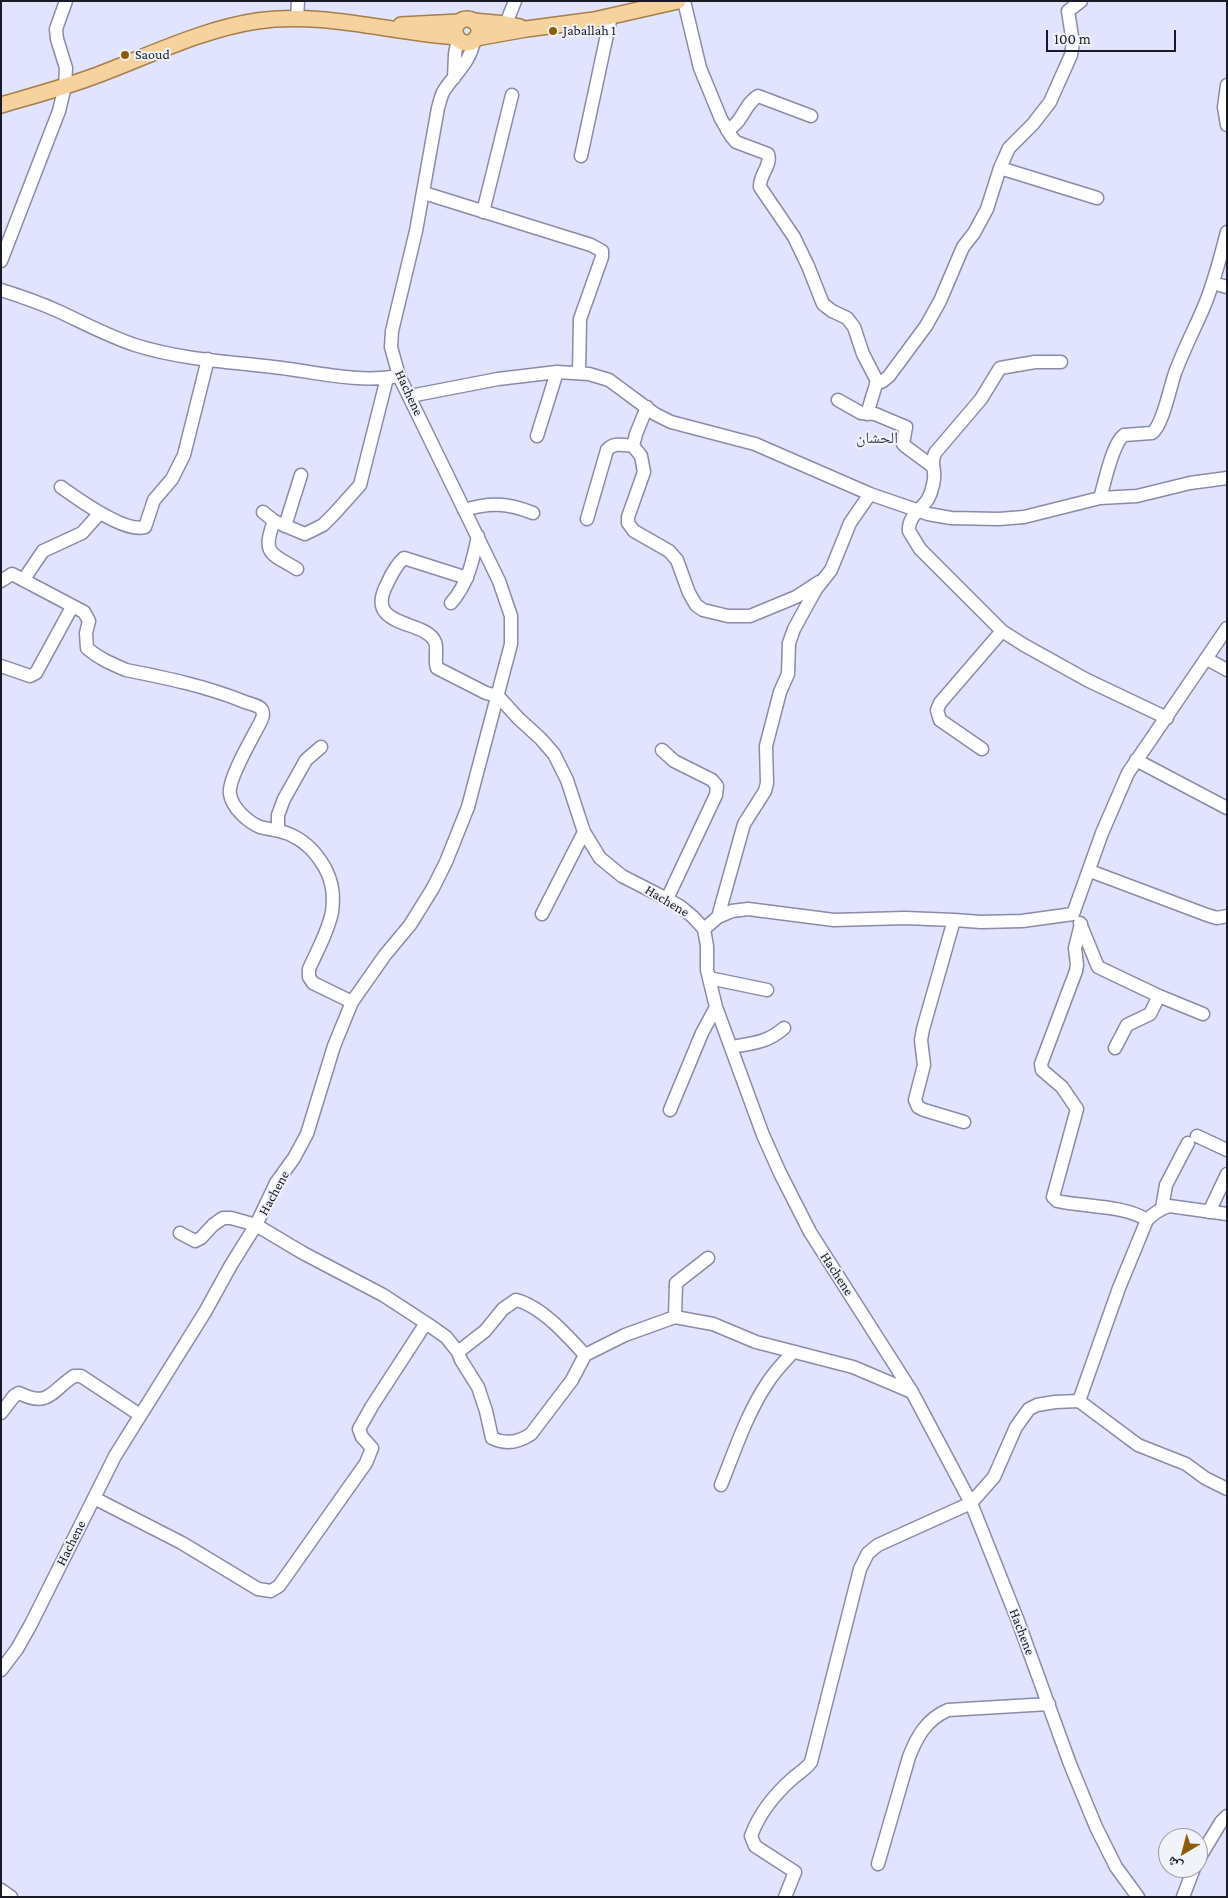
<!DOCTYPE html>
<meta charset="utf-8">
<style>
body{margin:0}
#map{position:relative;width:1228px;height:1898px;overflow:hidden;background:#e2e3fe;font-family:"Crimson Pro","Noto Naskh Arabic",serif}
canvas{display:block}
.frame{position:absolute;inset:0;border:2px solid #1a1a26;pointer-events:none}
.north{position:absolute;left:1158px;top:1828px;width:50px;height:50px;box-sizing:border-box;background:#f2f2f9;border:1px solid #9c9ca5;border-radius:50%;rotate:217deg;font-size:14px;font-weight:700;line-height:20px;text-align:center;color:#1a1a26}
.north::after{content:'';display:block;margin:auto;width:18px;height:22px;background:#8c5d04;clip-path:polygon(50% 0,100% 100%,50% 72%,0 100%)}
.scale{position:absolute;left:1046px;top:30px;width:130px;height:22px;box-sizing:border-box;border:2px solid #1a1a26;border-top:0;padding-left:6px;font-size:15px;line-height:18px;white-space:nowrap;color:#1a1a26;-webkit-text-stroke:4px #f2f2f9;paint-order:stroke}
</style>
<div id="map">
<canvas width="1228" height="1898"></canvas>
<div class="frame"></div>
<div class="north">ش</div>
<div class="scale">100 m</div>
</div>
<script>
const g = document.querySelector('canvas').getContext('2d');
g.lineJoin = 'round';
function trace(path, color, width, dash) {
  g.strokeStyle = color;
  g.lineWidth = width;
  g.lineCap = dash ? 'butt' : 'round';
  g.setLineDash(dash || []);
  g.stroke(path);
}
function label(font, color, halo, rows, align = 'center') {
  g.font = font + ' "Crimson Pro","Noto Naskh Arabic",serif';
  g.lineWidth = 4;
  g.setLineDash([]);
  g.textBaseline = 'middle';
  g.strokeStyle = halo;
  g.fillStyle = color;
  for (const [text, x, y, turn = 0] of rows) {
    g.save();
    g.translate(x, y);
    g.rotate((+turn || 0) * Math.PI / 180);
    g.textAlign = isNaN(turn) ? turn : align;
    if (halo) g.strokeText(text, 0, 0);
    g.fillText(text, 0, 0);
    g.restore();
  }
}
const minor = new Path2D(`
 M684 1 700 68 721 119 731 136 736 142 768 154C772 165 759 175 760 187L794 237 808 266 823 304 832 311 847 318 854 327 863 354 877 381 867 414
 M297 19 298 1
 M503 31 515 1
 M454 78 455 54 458 38
 M1227 85 1224 107 1227 125
 M727 130C743 123 744 104 758 96L811 116
 M581 156 611 16
 M1000 168 1097 198
 M424 193 591 245 602 251V257L580 319 579 373
 M483 212 512 95
 M1 261 59 111 65 86 66 68 57 39 56 29 66 1
 M1213 283 1227 287
 M1 290C20 296 40 303 58 311 84 323 108 336 135 345 182 360 234 362 282 368 320 373 361 383 399 376
 M1061 362H1035L1000 368 981 399 935 453C932 461 933 464 934 472 935 479 932 492 928 499 921 510 908 516 909 531L920 549 1002 631 1024 645 1087 680 1167 718
 M876 384 883 381 889 376 926 326 940 301 963 247 974 233 987 209 1000 168 1009 148 1033 124 1050 102 1071 55 1073 43 1068 11 1081 1
 M410 396 498 379 557 372 589 374 609 380 655 414 671 422 755 444 870 494 928 514 951 518 999 519 1024 517 1100 498 1137 496 1190 483 1227 478
 M838 400 861 413 875 414 906 427 903 444 905 446 932 466
 M647 407 636 434 633 446 641 456 644 472 628 517V523L634 531 669 551 677 560 689 593 696 605 703 610 728 616H750L796 597 819 582
 M537 436 557 372
 M61 487C78 499 124 533 145 527L154 500 172 479 184 455 208 359
 M1100 498C1105 482 1112 444 1124 435L1152 433C1163 425 1170 387 1175 373 1183 351 1194 330 1203 309 1214 284 1220 258 1227 232
 M464 510C490 502 508 503 533 513
 M263 512 274 521 305 534 323 525 334 514 360 485 387 378
 M587 519 607 450C614 442 623 445 633 446
 M274 521C262 554 270 553 297 569
 M285 526 301 475
 M467 578 404 558C396 565 391 575 387 584 363 629 426 619 435 642 438 649 434 660 437 668L486 693 498 696
 M24 579 43 551 82 533 99 514
 M1 581 12 574 84 612 89 621 86 633 87 648C98 658 112 664 126 670 166 678 206 686 245 702 250 704 259 705 262 710 264 714 263 717 261 721 254 735 227 780 230 794 232 808 248 822 260 827 271 830 283 830 293 836 308 843 317 854 325 868 333 883 334 896 332 912 328 932 317 951 309 969V977L313 983 352 1002
 M451 603C468 584 473 560 478 536
 M1207 659 1227 670
 M1 666 30 676 36 673 72 607
 M498 696 518 718 541 739 554 754 567 780 584 832 600 858 622 876 667 899 681 907 693 917 704 929 707 946V970L716 1007 763 1135 780 1173 810 1232 912 1392 971 1503 1018 1621 1070 1764 1096 1827 1116 1867 1138 1897
 M982 749 940 720 937 710 940 703 1002 631
 M662 750 674 761 712 780 717 786 716 795 667 899
 M1136 760 1227 808
 M278 830V815L284 799 306 760 321 747
 M1090 871 1207 915 1217 918 1227 916
 M542 914 584 832
 M718 917 744 824 765 791 767 783 766 746 780 692 788 674 789 643 794 629 816 589 831 570 850 523 870 494
 M954 920 923 1029 921 1040 924 1065 915 1100 918 1107 924 1110 964 1122
 M1080 923 1098 967 1159 996 1203 1014
 M1081 924 1075 948 1077 965 1076 971 1041 1064 1042 1070 1062 1087 1077 1109 1053 1197 1057 1201C1084 1207 1124 1205 1147 1220
 M704 929 718 917 732 911 748 909 834 920 905 918 954 920 981 922 1022 921 1073 914 1102 833 1128 773 1227 628
 M709 978 767 990
 M731 1047C753 1043 767 1043 784 1028
 M1115 1048 1127 1025 1150 1014 1159 996
 M670 1110 702 1033 716 1007
 M1197 1136 1227 1150
 M1162 1208 1166 1185 1188 1143
 M1209 1212 1227 1174
 M180 1233 195 1241 201 1238 213 1225 223 1218H231L256 1225 303 1253 383 1295 426 1323 446 1337 458 1352 461 1360 478 1387 486 1411 492 1438C506 1445 519 1442 531 1434L572 1380 585 1355 625 1335 675 1317 713 1324 756 1342 853 1367 912 1392
 M675 1317 676 1283 708 1258
 M458 1352 485 1331 503 1309 516 1300C541 1306 568 1336 585 1355
 M1079 1401 1138 1445 1186 1464 1205 1478 1227 1489
 M1 1413 14 1396 19 1393C49 1408 51 1391 74 1376H81L140 1415
 M721 1485C735 1450 747 1413 768 1382 775 1371 784 1362 793 1352
 M94 1498 182 1543 258 1589 271 1591 279 1586 366 1463 372 1448 362 1437 359 1429 372 1406 426 1323
 M1 1670 17 1649 31 1624 115 1456 205 1312 231 1265 256 1225 276 1183 294 1158 307 1134 334 1046 352 1002 385 955 410 925 433 888 446 862 468 807 511 644V616L499 581 399 376 391 347 392 331 416 231 438 108C440 102 441 94 445 89 456 73 471 61 474 40
 M1198 1860 1221 1822 1227 1816
 M878 1864 909 1757C917 1736 927 1719 948 1710L1049 1704
 M1 1890 11 1897
 M785 1897 795 1872 755 1846 751 1836C759 1814 776 1793 793 1778 800 1772 806 1769 811 1762L860 1569 868 1553 878 1545 971 1503 994 1477 1016 1427 1029 1409 1037 1405 1055 1402 1079 1401 1119 1288 1147 1220C1153 1214 1160 1209 1169 1206L1227 1214
 M1183 1897 1194 1868`);
const major = new Path2D(`
 M455 31a12 12 0 1 1 24 0a12 12 0 1 1-24 0Z
 M473 21 506 24 520 27
 M401 25 459 22
 M476 38 526 29 594 20 678 1
 M1 105C32 96 62 88 92 77 144 58 202 29 257 21 323 11 392 33 457 37`);
trace(minor, '#8a8aa9', 15);
trace(major, '#a57e4a', 18);
trace(minor, '#fff', 12);
trace(major, '#f6d29e', 15);
for (const [x, y, r, color] of [
 [553,31,5,"#8c5d04"],
 [125,55,5,"#8c5d04"]
]) {
  const dot = new Path2D();
  dot.arc(x, y, r, 0, 2 * Math.PI);
  g.fillStyle = color;
  g.fill(dot);
  trace(dot, '#f2f2f9', 2);
}
label('14px', '#1a1a26', '#f2f2f9', [
 ["Jaballah 1",563,31],
 ["Saoud",135,55]
], 'left');
label('14px', '#1a1a26', '#f2f2f9', [
 ["Hachene",409,393,65],
 ["Hachene",667,901,31],
 ["Hachene",274,1193,-61],
 ["Hachene",837,1274,57],
 ["Hachene",71,1543,-63],
 ["Hachene",1022,1632,69]
]);
label('16px', '#3b3b56', '#f2f2f9', [
 ["الحشان",877,438]
]);
</script>
